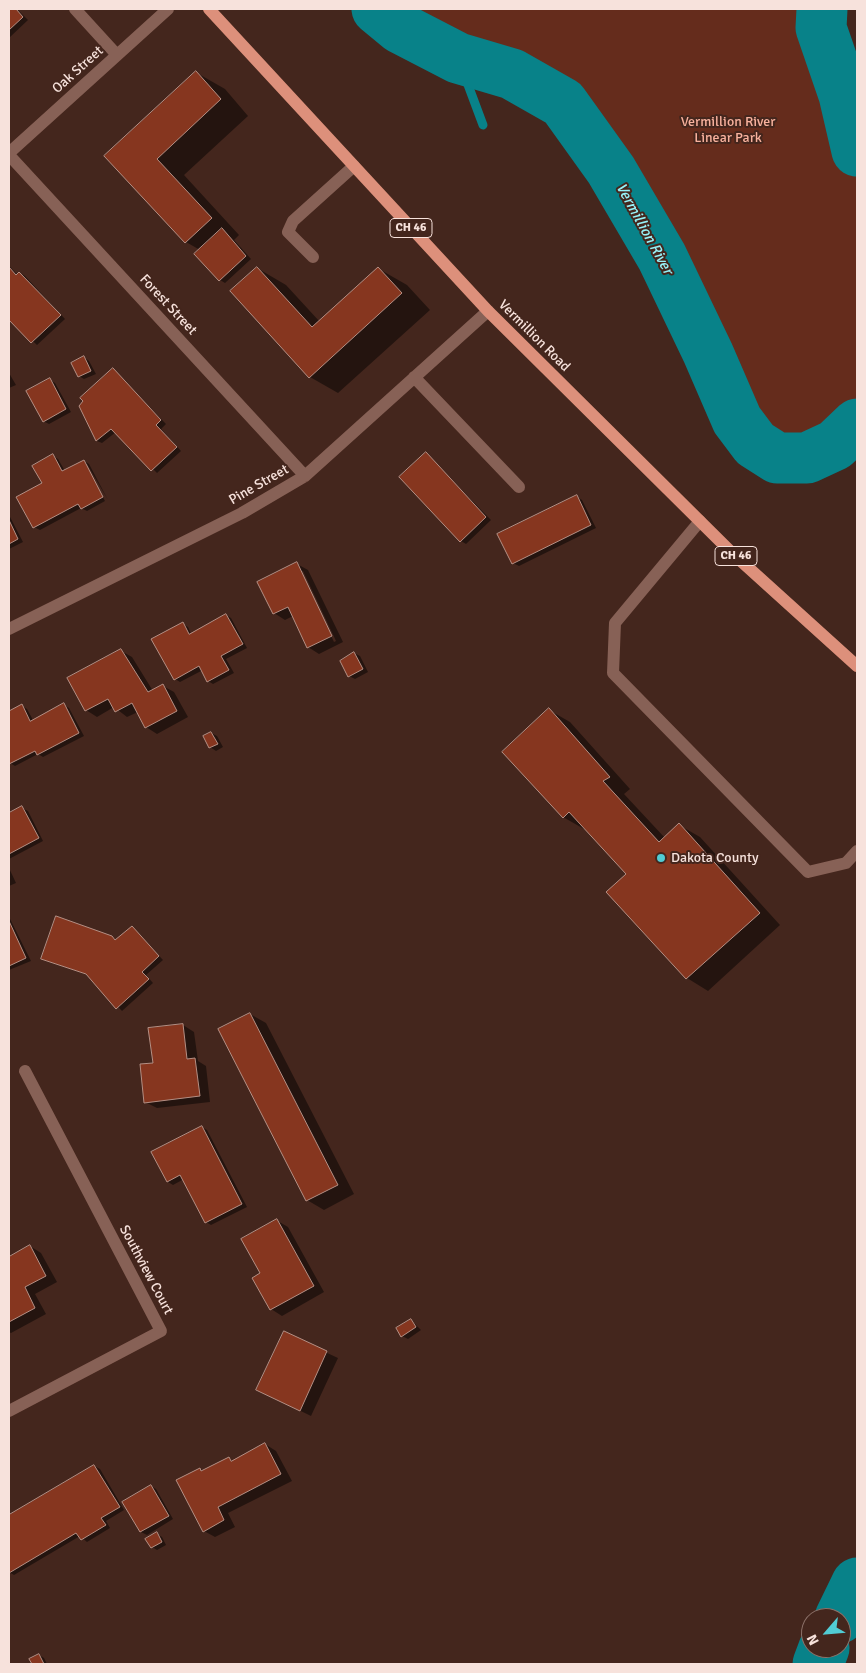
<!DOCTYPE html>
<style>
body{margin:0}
#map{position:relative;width:866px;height:1673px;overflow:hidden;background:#44261d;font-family:Signika,sans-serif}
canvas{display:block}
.frame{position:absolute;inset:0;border:10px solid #f7e2dc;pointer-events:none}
.north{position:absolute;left:801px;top:1608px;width:50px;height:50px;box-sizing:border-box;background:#44261d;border:1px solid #8c7169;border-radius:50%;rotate:243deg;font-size:14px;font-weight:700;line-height:20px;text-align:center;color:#f7e2dc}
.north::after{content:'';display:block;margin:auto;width:18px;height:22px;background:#51ccd4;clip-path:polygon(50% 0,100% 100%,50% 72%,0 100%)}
</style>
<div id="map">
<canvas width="866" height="1673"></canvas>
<div class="frame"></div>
<div class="north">N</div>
</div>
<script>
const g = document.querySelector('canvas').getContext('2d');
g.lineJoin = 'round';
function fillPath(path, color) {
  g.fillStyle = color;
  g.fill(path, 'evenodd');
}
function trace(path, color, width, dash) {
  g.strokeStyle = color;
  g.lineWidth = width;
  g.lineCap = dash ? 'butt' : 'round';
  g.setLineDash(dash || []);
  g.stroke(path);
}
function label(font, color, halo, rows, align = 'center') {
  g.font = font + ' Signika,sans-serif';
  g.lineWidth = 4;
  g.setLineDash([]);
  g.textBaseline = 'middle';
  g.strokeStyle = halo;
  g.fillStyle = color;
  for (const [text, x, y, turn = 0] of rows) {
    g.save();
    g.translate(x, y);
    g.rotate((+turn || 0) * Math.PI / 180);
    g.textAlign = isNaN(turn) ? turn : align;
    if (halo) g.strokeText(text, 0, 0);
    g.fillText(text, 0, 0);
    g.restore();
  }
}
fillPath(new Path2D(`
 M377 9H822L821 28 844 95 857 151V424L835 445 807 458H777L755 444 737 420 708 353 662 257 611 170 563 103 512 74 458 58 400 28Z`), '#652c1c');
fillPath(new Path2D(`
 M9 9H17L28 20 9 38Z
 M197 73 225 89 248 116 184 175 239 235 234 240 251 259 225 283 220 280 200 250 186 242 106 156Z
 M9 266 18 275 20 273 25 276 65 319 37 345 9 318Z
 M257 268 286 285 320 322 379 269 407 285 430 310 338 393 310 377Z
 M84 357 89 361 96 374 84 379 79 376Z
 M113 370 166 424 161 429 181 451 157 473 116 432 102 443 97 441 80 406Z
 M9 373 16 385 9 388Z
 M50 380 55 383 71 412 49 424 43 421Z
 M426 454 491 520 466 544 461 541Z
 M53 456 58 459 65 471 84 461 89 464 108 500 87 464H84L105 501 87 511 81 508 40 530 34 527 43 484Z
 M576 496 582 500 596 528 519 566 513 563Z
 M9 515 23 542 9 549Z
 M297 564 308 570 343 642 319 654 308 647 293 616 285 620 274 613ZM300 571H303L336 641 334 642Z
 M226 615 231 618 247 648 226 659 234 673 213 684 208 681 203 670 180 682 175 679 183 624 188 627 191 634Z
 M121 651 132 657 153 691 163 686 174 692 188 717 157 734 146 727 138 712 127 717 114 707 97 717 86 710Z
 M354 653 360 656 368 672 355 679 349 676Z
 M64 705 69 708 84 736 43 757 38 754 15 766 10 763 9 712 22 706 27 709 33 720Z
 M549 710 570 722 630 789 624 794 665 838 679 825 700 837 780 925 708 991 687 978 607 892 628 874 586 828 584 829 563 817Z
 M211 733 217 736 223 747 216 751 210 747 205 736Z
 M22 808 28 811 43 841 9 859V815Z
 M9 868 16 883 9 886Z
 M9 917 31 961 9 970Z
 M132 927 163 960 146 975 153 983 122 1011 88 975 42 958 111 937 117 940Z
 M250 1014 266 1023 354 1194 324 1210 307 1200Z
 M183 1025 194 1032 198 1061 206 1066 210 1102 157 1108 145 1102 154 1064 150 1029Z
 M202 1127 207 1130 247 1207 211 1225 206 1222 184 1179 173 1185 168 1182 153 1152Z
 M276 1220 288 1227 324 1292 282 1316 271 1309 262 1274Z
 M30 1246 41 1253 57 1282 35 1294 46 1314 11 1333 9 1332V1258Z
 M411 1320 421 1330 408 1339 402 1336Z
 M284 1333 338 1358 311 1416 258 1390Z
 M265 1444 276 1451 292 1481 228 1513 235 1527 215 1537 204 1531 200 1469 204 1471 228 1458 233 1461Z
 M94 1466 100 1469 124 1510 106 1521 110 1528 87 1542 80 1536 14 1575 9 1572V1517Z
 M151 1486 156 1489 173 1519 147 1535 141 1532 124 1502Z
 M157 1534 162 1537 166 1545 157 1550 152 1547Z
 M39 1655 44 1658 47 1664H33L31 1659Z`), '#0007');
trace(new Path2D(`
 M458 58 483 125`), '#088289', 9);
trace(new Path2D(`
 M377 9 400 28 458 58 512 74 563 103 611 170 662 257 708 353 737 420 755 444 777 458H807L835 445 857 424
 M822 9 821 28 844 95 857 151
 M840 1618 857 1583
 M818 1664 824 1648`), '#088289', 51);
const building = new Path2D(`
 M9 9H16L23 17 9 30Z
 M196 71 221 99 157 159 212 218 185 243 104 156Z
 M222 228 246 256 219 281 194 254Z
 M9 267 16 275 19 272 61 315 31 343 9 320Z
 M257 267 312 327 378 267 402 293 309 378 230 291Z
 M84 356 91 371 78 377 71 363Z
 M113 368 161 420 156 425 177 447 151 471 111 429 96 441 79 406 83 401 80 398Z
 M50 378 66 409 43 422 26 391Z
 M426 452 486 517 460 542 399 477Z
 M53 454 62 471 84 460 103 497 81 509 78 504 33 528 16 497 42 483 32 466Z
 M577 495 591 525 512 564 497 534Z
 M9 520 18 539 9 544Z
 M297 562 332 636 307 648 288 607 273 614 257 582Z
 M226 614 243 644 221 656 229 670 207 682 199 666 174 680 151 639 183 622 189 634Z
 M121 649 148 692 163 684 177 711 145 728 132 703 115 712 108 699 85 711 67 678Z
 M354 652 363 669 348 677 340 661Z
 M64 703 79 733 37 755 35 751 9 764V711L22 704 30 721Z
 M549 708 610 777 603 781 659 842 679 823 760 913 686 979 606 892 626 874 569 812 563 818 502 752Z
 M211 732 218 744 209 748 203 736Z
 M22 806 39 838 9 854V813Z
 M56 916 112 936 115 940 132 926 159 956 142 972 149 979 116 1009 86 974 41 959Z
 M9 921 26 958 9 966Z
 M250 1013 338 1185 306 1201 218 1029Z
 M183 1024 187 1059 195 1058 200 1096 144 1103 140 1064 153 1063 148 1028Z
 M202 1126 242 1204 205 1223 180 1175 167 1182 151 1152Z
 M277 1219 314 1286 270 1310 252 1278 260 1273 241 1239Z
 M30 1245 46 1276 25 1287 35 1308 9 1322V1257Z
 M411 1319 416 1327 401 1337 396 1328Z
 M284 1331 327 1351 300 1411 256 1390Z
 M265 1443 281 1474 218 1507 224 1520 203 1532 176 1480 200 1468 201 1471 229 1457 231 1461Z
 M94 1465 120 1507 101 1518 106 1525 81 1540 76 1533 9 1573V1515Z
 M151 1485 169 1516 140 1532 122 1502Z
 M157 1532 162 1542 151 1548 145 1539Z
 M39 1654 44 1664H32L29 1659Z`);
fillPath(building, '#86361f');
trace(building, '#b48f84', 1);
trace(new Path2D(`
 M75 9 117 55
 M9 153 168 9
 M9 155 305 476
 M313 257 288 232 293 221 354 166
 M414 377 519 487
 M700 521 615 623 613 673 808 872 846 863 857 851
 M9 629 242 513 305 476 488 311
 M9 1411 161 1331 25 1071`), '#876156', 12);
trace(new Path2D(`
 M209 9 488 311 731 552 857 666`), '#dd907b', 12);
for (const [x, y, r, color] of [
 [661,858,5,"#51ccd4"]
]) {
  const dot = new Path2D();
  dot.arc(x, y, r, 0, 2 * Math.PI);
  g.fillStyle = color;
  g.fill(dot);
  trace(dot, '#44261d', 2);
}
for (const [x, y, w] of [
 [411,228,42],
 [736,556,42]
]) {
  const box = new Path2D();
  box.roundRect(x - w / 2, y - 9.5, w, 19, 4);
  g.fillStyle = '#44261d';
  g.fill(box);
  trace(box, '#f7e2dc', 1);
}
label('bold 12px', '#f7e2dc', null, [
 ["CH 46",411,228],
 ["CH 46",736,556]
]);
label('14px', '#f7e2dc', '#44261d', [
 ["Oak Street",78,70,-42],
 ["Forest Street",168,305,47],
 ["Vermillion Road",534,336,45],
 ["Pine Street",259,485,-30],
 ["Southview Court",146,1270,62]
]);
label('14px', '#f9b29e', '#44261d', [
 ["Vermillion River",728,122],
 ["Linear Park",728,138]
]);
label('14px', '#f7e2dc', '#44261d', [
 ["Dakota County",671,858]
], 'left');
label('italic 15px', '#97f2f8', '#44261d', [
 ["Vermillion River",644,229,61]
]);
</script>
